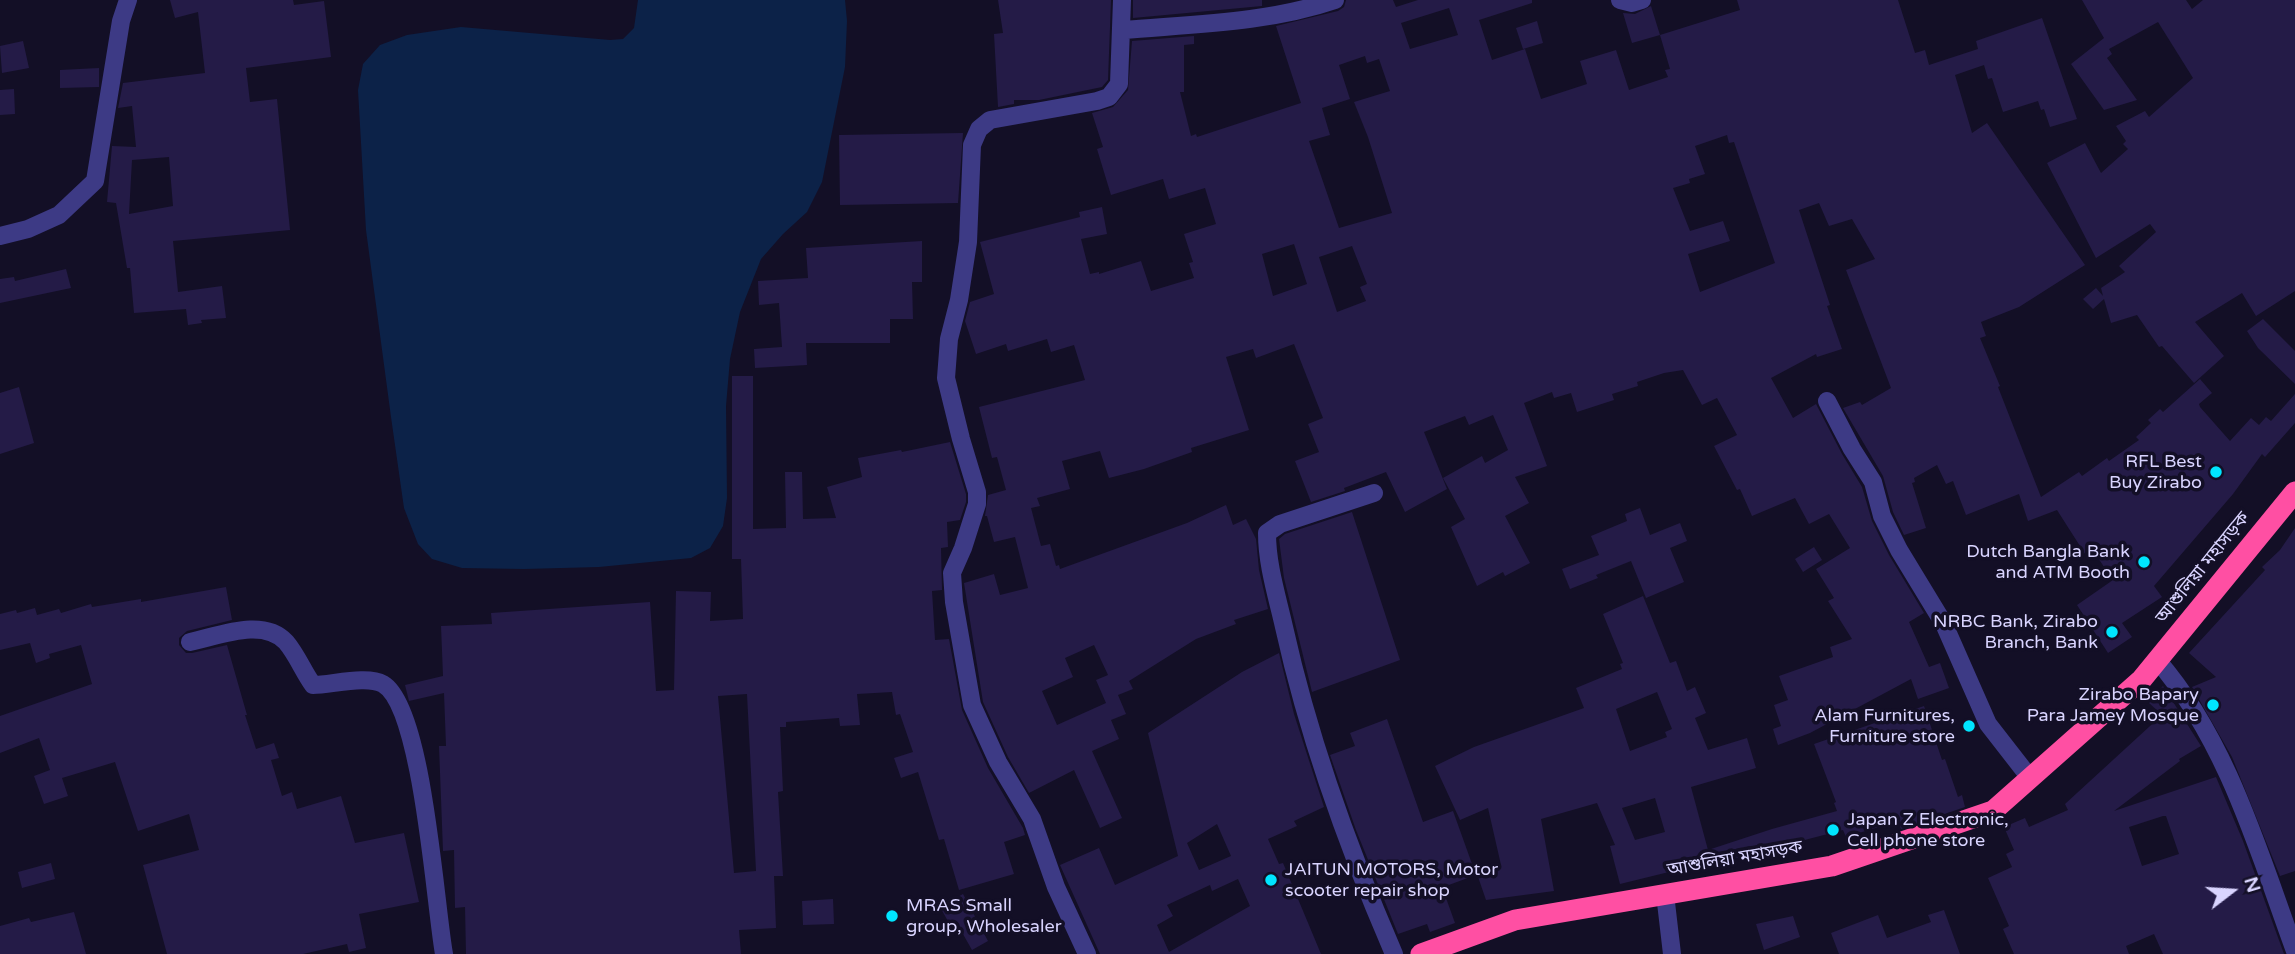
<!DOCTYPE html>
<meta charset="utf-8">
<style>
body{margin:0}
#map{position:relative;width:2295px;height:954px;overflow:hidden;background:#130f26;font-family:"Varela Round",sans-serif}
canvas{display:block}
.north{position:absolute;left:2197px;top:856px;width:70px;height:70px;-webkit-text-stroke:5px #130f26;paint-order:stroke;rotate:73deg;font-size:19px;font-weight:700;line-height:28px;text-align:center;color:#d9d4ff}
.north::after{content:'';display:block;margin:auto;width:24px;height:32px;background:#d9d4ff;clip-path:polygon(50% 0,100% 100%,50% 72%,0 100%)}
</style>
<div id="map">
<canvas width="2295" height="954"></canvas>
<div class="north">N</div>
</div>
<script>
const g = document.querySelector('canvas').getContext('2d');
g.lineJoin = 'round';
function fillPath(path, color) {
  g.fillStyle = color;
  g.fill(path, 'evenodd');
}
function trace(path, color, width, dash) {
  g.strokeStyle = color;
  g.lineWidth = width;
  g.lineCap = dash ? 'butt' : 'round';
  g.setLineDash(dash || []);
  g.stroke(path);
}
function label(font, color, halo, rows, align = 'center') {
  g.font = font + ' "Varela Round","Noto Sans Bengali",sans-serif';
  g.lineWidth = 7;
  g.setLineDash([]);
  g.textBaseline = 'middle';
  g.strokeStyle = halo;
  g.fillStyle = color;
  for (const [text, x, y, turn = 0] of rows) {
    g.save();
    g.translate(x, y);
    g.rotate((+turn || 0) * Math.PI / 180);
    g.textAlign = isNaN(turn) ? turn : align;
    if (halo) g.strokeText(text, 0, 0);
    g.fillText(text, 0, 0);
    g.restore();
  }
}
fillPath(new Path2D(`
 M638 0H845L847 21 845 67 822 182 807 212 783 234 761 259 740 312 730 359 726 406 727 498 723 526 710 548 691 558 599 567 524 569 462 568 432 559 418 544 404 508 391 417 366 230 358 90 363 64 380 45 407 35 461 27 610 40 623 39 634 28Z`), '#0c2248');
fillPath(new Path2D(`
 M170 0H293L294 5 324 1 331 57 246 68 250 102 277 99 290 230 173 241 178 292 222 286 226 318 201 320 202 323 188 325 186 309 134 313 130 268H127L116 203 107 202 112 146 136 147 132 106 118 108 123 83 205 73 198 12 175 18ZM169 157 173 206 129 214 132 160Z
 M998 0H1111L1108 80 1102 87 1039 100H1014V104L998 107 994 34 1003 33Z
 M1133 0H1262V6L1133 18Z
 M1346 0H1393L1396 7 1418 0H1532V3L1479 20 1492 60 1525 49 1541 99 1587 84 1580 61 1616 50 1629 90 1668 77 1665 70 1670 69 1660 35 1740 10 1737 0H1898L1915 53 1925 50 1929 65 1978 49 1976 41 2042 18 2077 119 2050 127 2044 109 2041 110 2038 101 2003 112 1992 78 1988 79 1984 65 1955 75 1972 133 1987 123 2085 265 2019 307 1981 322 1986 336 1980 338 2000 386 1998 387 2041 497 2079 472 2082 476 2107 458 2109 461 2139 440 2136 437 2151 423 2148 420 2160 409 2163 412 2200 379 2212 393 2199 404 2200 407 2230 441 2251 418 2259 425 2266 417 2271 421 2295 394V423L2265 457 2262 454 2233 494 2154 586 2162 597 2122 623 2132 637 2108 653 2077 605 2113 580 2094 552 2087 557 2057 510 2028 521 2019 494 1966 515 1953 481 1946 484 1937 465 1914 478 1915 482 1912 483 1926 528 1904 535 1893 512 1883 476 1843 408 1860 402 1862 405 1891 388 1846 270 1875 259 1852 219 1829 226 1819 203 1799 210 1830 305 1827 306 1842 349 1817 357 1816 354 1771 378 1793 418 1816 404 1842 454 1862 487 1872 521 1889 555 1924 613 1909 622 1929 667 1940 663 1949 688 1918 699 1911 679 1810 733 1778 745 1773 729 1781 726 1774 705 1788 700 1779 676 1833 657 1830 647 1852 639 1828 601 1834 598 1816 569 1850 548 1829 514 1809 524 1795 498 1752 516 1740 489 1737 490 1714 446 1737 435 1717 398 1702 405 1683 370 1664 373 1637 382 1638 386 1612 394 1614 400 1577 412 1571 393 1554 398 1552 392 1524 403 1547 466 1515 477 1529 503 1505 516 1530 563 1505 576 1503 572 1477 586 1451 527 1465 519 1443 478 1482 456 1485 463 1508 450 1493 415 1469 425 1465 416 1424 432 1447 489 1405 512 1386 472 1344 488 1345 491 1311 502 1295 461 1319 452 1308 424 1323 418 1294 344 1256 358 1253 349 1226 357 1249 430 1191 448 1192 452 1144 469 1109 478 1100 451 1062 461 1070 489 1037 498 1040 506 1031 508 1041 546 1050 544 1056 566 1059 565 1060 569 1187 523 1226 505 1233 525 1246 519 1256 539 1259 570 1268 609 1234 620 1236 624 1196 639 1129 681 1133 689 1118 695 1126 714 1111 720 1119 739 1092 751 1122 818 1100 828 1074 770 1029 793 1008 757 983 702 964 583 994 574 1000 595 1028 588 1015 537 994 542 987 516H985L988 495 1006 490 997 457 992 458 979 407 1085 380 1074 345 1051 352 1047 339 1008 351 1006 344 976 354 965 321 970 302 994 294 980 242 1080 217 1079 212 1102 207 1107 234 1081 239 1090 274 1099 272V274L1141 261 1151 291 1194 278 1189 263 1193 262 1184 234 1216 224 1205 188 1169 199 1163 179 1111 195 1097 149 1103 147 1092 113 1113 107 1128 90 1132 41 1194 36V44L1184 45V92H1180L1191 136 1196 134 1197 137 1301 103 1276 26 1338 11 1344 7ZM1449 8 1458 35 1410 49 1401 23ZM1365 56 1367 63 1379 59 1390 91 1354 102 1368 137 1392 213 1339 228 1309 141 1330 135 1322 108 1350 99 1339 65ZM1727 135 1729 143 1734 142 1775 263 1700 292 1688 254 1730 241 1723 221 1690 231 1673 188 1690 183 1689 179 1705 174 1695 146ZM1294 244 1307 284 1273 296 1262 254ZM1352 246 1367 284 1360 287 1366 301 1337 312 1319 257ZM1094 645 1108 675 1096 680 1106 703 1057 725 1042 691 1073 677 1065 658Z
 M2082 0H2186L2192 9 2203 0H2295V291L2256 316 2242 293 2195 322 2224 356 2194 383 2162 346 2159 347 2137 315 2111 323 2104 299 2093 309 2083 299 2096 288 2103 296 2101 288 2125 272 2119 266 2156 232 2150 224 2096 258 2047 163 2085 143 2101 173 2128 149 2123 144 2126 141 2116 126 2145 111 2149 117 2193 78 2158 22 2109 49 2112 54 2107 58 2137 100 2104 110 2071 64 2104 38Z
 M1651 6 1660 35 1632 43 1623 13 1635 14Z
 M1537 21 1543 43 1523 49 1516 28Z
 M23 41 29 68 2 73 0 46Z
 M99 68V87L60 88V70Z
 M14 89 15 114 0 115V90Z
 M963 133 958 203 840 205 839 135Z
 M922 241V282H912L913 319H890V343H806L807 365 755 368 754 349 782 347 779 303 759 305 758 281 808 278 806 248Z
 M66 269 71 288 0 303V279L14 277 15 281Z
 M2263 319 2295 351V384L2258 348 2247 331Z
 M732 376H753V529L786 528 785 472H802L803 519 836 518 827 487 862 477 858 458 901 450 902 452 950 442 966 494V502L960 520 947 522 948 547 941 548 942 590 932 591 935 640 949 639 962 710 988 768 1023 828 1025 835 1004 842 1014 874 959 890 944 839 939 840 918 772 901 778 894 758 913 752 900 714 896 715 892 692 857 694 860 725 840 726 839 718 786 722V727H780L783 791 778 792 783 876H774L776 928 739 930 741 954H466L465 907 455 908 454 850 443 851 439 746H446L444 693 409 701 405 685 443 676 441 626 492 624 491 613 650 602 656 691 674 690 676 591 711 592 710 621 743 619 741 559H732ZM747 694 756 871 734 873 718 696Z
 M19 387 34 443 0 454V393Z
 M1640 508 1650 535 1680 523 1687 541 1670 548 1684 582 1646 598 1631 561 1596 575 1598 578 1570 589 1562 569 1599 555 1591 536 1627 521 1625 514Z
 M1352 512 1400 660 1312 692 1284 578 1279 539 1285 534Z
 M2295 528V871L2280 876 2232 757 2192 687 2216 677 2189 653 2265 570 2262 567 2280 550Z
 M1814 547 1822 560 1803 572 1795 559Z
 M226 587 232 620 187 631 179 638V645L186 653H192L227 645 247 715H245L256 749 274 743 279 758 271 760 282 796 292 792 297 809 341 796 355 843 404 833 419 902 359 914 366 948 349 952 347 944 303 954H167L143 865 199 850 189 814 138 831 115 762 62 778 68 796 44 804 34 776 50 770 39 738 0 753V716L92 684 81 645 49 654 50 658 36 663 30 643 0 650V614L16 610 17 613 35 608 37 615 59 609 61 613 91 604 92 607 141 599V602Z
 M1643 596 1670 663 1676 661 1687 691 1695 687 1706 713 1695 718 1708 750 1747 738 1756 768 1691 787 1708 850 1772 829 1837 811 1834 803 1836 802 1814 744 1924 706 1942 760 1945 759 1958 797 1962 795 1965 807 1901 829 1898 821 1846 837 1843 830 1774 848V846L1730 860V858L1674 874 1673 871 1620 884 1610 846 1615 845 1597 803 1541 819 1554 891 1486 900 1476 871 1501 865 1488 808 1460 820 1435 766 1474 747 1584 708 1576 688 1622 669 1620 664 1623 663 1603 614ZM1657 692 1672 729 1665 732 1667 737 1630 751 1616 709ZM1655 798 1665 832 1635 840 1622 808Z
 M1279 653 1294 714 1324 807 1294 821 1297 826 1268 839 1279 864 1283 863 1321 954H1100L1060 865 1099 848 1115 885 1178 856 1148 733 1242 672ZM1217 824 1231 856 1199 870 1187 843ZM1238 879 1250 906 1169 952 1157 925 1173 916 1167 905 1210 885 1212 891Z
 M2163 686 2201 746 2179 759 2180 761 2114 811 2216 777 2243 841 2284 954H2163L2154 934 2126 946 2129 954H2014L2003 929 2009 926 1988 878 2012 867 2006 854 2014 850 2004 827 2025 818 2029 827 2068 810 2065 804 2162 715 2148 702ZM2163 816H2166L2179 854 2142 866 2129 827Z
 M1387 719 1423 822 1453 811 1476 875 1446 886 1450 897 1446 898 1455 923 1430 932 1427 924 1398 934 1356 830 1330 755 1355 746 1350 733Z
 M51 863 55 879 22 888 18 872Z
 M963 894 988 941 972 950 955 920 949 923 940 907Z
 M833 899 834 924 803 925 802 901Z
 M1944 910 1960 954H1839L1831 933 1878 915 1887 938 1931 922 1928 915Z
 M74 912 86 954H0V926L29 918 31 922Z
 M1793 916 1800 937 1764 950 1756 924Z`), '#241b47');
trace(new Path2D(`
 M1620 0 1632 3 1642 0
 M1123 30C1193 24 1268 23 1335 0
 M0 236 28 229 59 215 95 181 121 21 128 0
 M1827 401 1852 449 1873 482 1882 516 1899 550 1944 624 1988 724 2030 778
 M1374 493 1280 524 1267 533C1267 565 1277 596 1284 627 1309 740 1348 848 1394 954
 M190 642C219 636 263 617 286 642 297 655 303 671 313 685 331 685 367 675 383 684 423 707 435 905 444 954
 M2157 660C2227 740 2259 853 2295 951
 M1665 894 1672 954
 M1087 954 1056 887 1032 819 998 762 972 705 954 602 952 573 963 548 977 504V492L961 439 946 378 949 339 959 300 968 242 972 145 979 129 990 120 1097 101 1109 97 1119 84 1122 0`), '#3d3a85', 18);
trace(new Path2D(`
 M1421 954 1515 920 1832 866 1993 811 2142 679 2295 492`), '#ff4fa3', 21);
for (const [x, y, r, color] of [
 [2216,472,7,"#00e5ff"],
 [2144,562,7,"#00e5ff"],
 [2112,632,7,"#00e5ff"],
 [2213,705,7,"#00e5ff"],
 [1969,726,7,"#00e5ff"],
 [1833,830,7,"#00e5ff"],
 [1271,880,7,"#00e5ff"],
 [892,916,7,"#00e5ff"]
]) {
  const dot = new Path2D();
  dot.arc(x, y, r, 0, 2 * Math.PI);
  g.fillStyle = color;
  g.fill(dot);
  trace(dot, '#130f26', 2.5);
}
label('18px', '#d9d4ff', '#130f26', [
 ["RFL Best",2202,462],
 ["Buy Zirabo",2202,483],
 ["Dutch Bangla Bank",2130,552],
 ["and ATM Booth",2130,573],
 ["NRBC Bank, Zirabo",2098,622],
 ["Branch, Bank",2098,643],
 ["Zirabo Bapary",2199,695],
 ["Para Jamey Mosque",2199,716],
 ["Alam Furnitures,",1955,716],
 ["Furniture store",1955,737],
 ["Japan Z Electronic,",1847,820,"left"],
 ["Cell phone store",1847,841,"left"],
 ["JAITUN MOTORS, Motor",1285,870,"left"],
 ["scooter repair shop",1285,891,"left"],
 ["MRAS Small",906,906,"left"],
 ["group, Wholesaler",906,927,"left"]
], 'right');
label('18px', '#d9d4ff', '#130f26', [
 ["আশুলিয়া মহাসড়ক",2203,568,-51],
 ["আশুলিয়া মহাসড়ক",1735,859,-10]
]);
</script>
